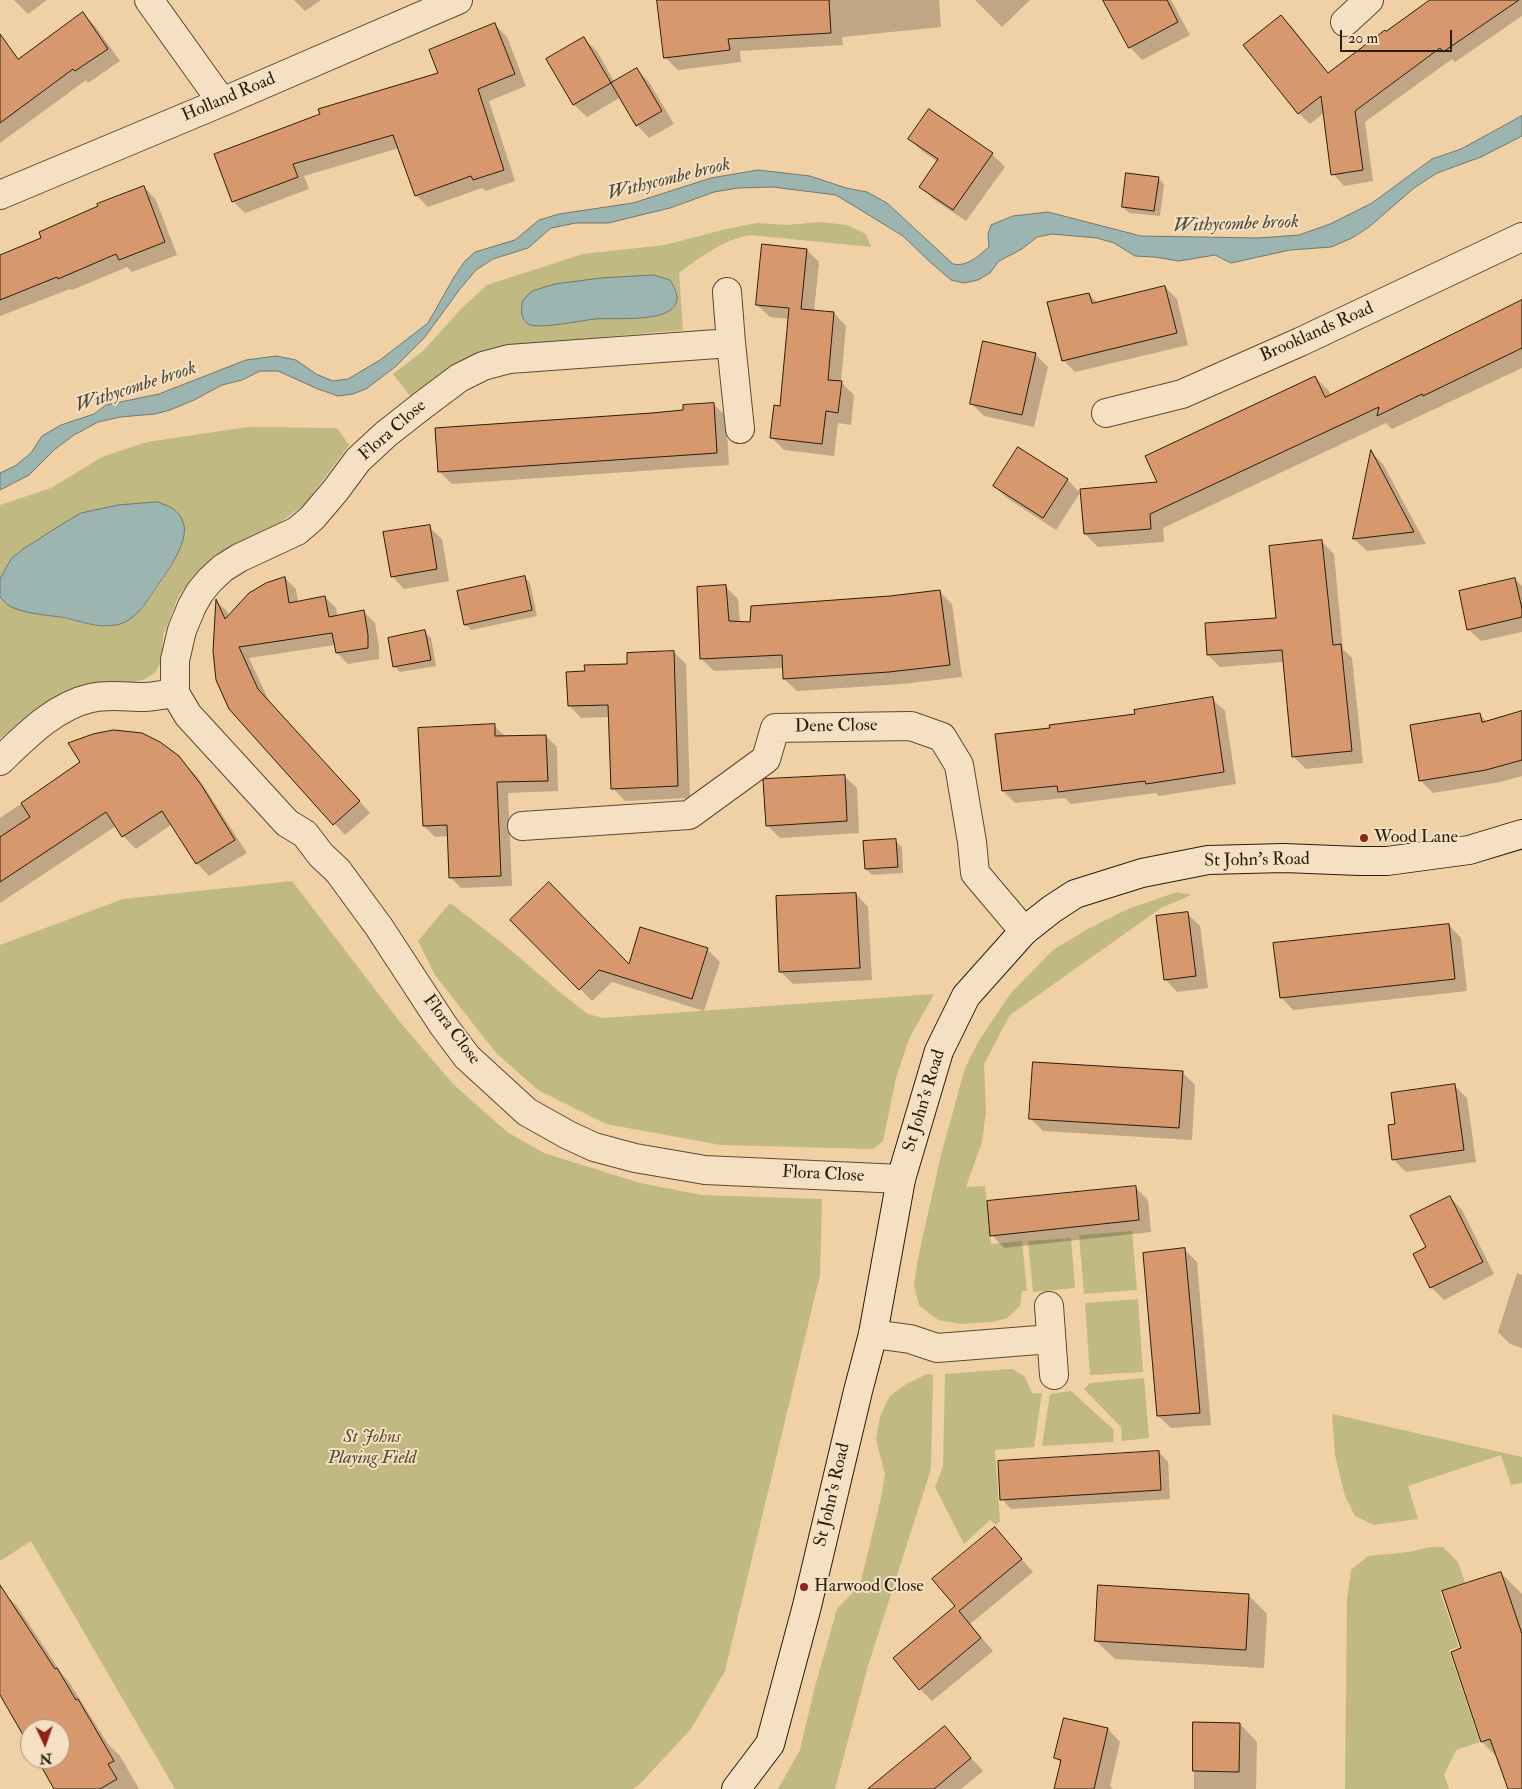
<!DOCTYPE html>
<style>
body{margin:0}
#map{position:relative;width:1522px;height:1789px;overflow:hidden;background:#f0d0a5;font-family:"IM FELL Double Pica",serif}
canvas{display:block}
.north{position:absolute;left:20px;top:1719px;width:50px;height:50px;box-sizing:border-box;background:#f5e0c4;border:1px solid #a4927a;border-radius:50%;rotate:177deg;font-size:14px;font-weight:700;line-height:20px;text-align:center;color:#2b1d0c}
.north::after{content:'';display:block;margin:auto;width:18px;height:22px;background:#8f2418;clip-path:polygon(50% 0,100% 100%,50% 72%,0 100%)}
.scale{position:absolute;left:1340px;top:30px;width:112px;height:22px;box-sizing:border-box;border:2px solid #2b1d0c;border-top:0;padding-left:6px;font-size:15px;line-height:18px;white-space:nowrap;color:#2b1d0c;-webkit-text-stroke:4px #f5e0c4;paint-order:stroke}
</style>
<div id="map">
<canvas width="1522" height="1789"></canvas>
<div class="north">N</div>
<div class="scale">20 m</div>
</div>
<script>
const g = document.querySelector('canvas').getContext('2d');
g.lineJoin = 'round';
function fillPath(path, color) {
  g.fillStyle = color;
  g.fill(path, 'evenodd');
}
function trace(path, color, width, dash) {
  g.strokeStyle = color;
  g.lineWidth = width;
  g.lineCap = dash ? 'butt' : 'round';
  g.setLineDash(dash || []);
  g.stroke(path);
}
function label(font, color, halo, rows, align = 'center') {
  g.font = font + ' "IM FELL Double Pica",serif';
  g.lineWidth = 4;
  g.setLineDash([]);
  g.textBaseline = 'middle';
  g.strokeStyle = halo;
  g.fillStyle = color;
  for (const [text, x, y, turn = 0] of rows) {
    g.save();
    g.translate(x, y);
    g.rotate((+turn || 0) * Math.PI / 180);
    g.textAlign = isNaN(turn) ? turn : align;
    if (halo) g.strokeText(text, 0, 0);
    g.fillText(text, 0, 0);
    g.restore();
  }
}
fillPath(new Path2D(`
 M820 222 847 225 866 234 871 247 750 235C723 240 700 257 679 273L683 330 514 345 470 359 441 374 411 397 393 374 423 351 461 309 487 285 583 254 665 245 726 229 757 223 786 225ZM654 275 675 287 677 292 676 303 674 308 658 315 597 318 569 322H524C520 308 524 303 532 291 572 280 612 278 654 275Z
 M248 427 337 428 349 445 305 504 278 524 214 555 187 585 179 595 163 635 162 660 155 673 143 680 124 684 62 695 30 713 0 739V597C14 612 37 614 56 617 75 620 98 630 117 625 142 619 171 569 181 546L98 510 81 513 23 549 11 559 0 579V505L51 488 102 457 147 442Z
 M292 881 400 1022 453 1084 507 1132 544 1153 640 1183 701 1195 822 1199 820 1275 725 1671 691 1729 640 1784 633 1789H175L31 1541 0 1561V945L123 899Z
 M1177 892 1191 895 1161 908 1010 1015 984 1064 986 1112 982 1142 966 1187 985 1186 991 1244 1022 1241 1027 1291H1022L1020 1306 1007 1318 992 1322 960 1324 938 1320 919 1305 914 1286 918 1258 941 1155 965 1068 978 1042 1011 993 1053 950 1088 929 1128 909Z
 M450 903 506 946 562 994 588 1014 603 1018 934 994 909 1039 896 1078 883 1141 873 1149 721 1145 606 1124 538 1090 496 1053 435 975 418 941Z
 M1132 1231 1137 1290 1084 1294 1079 1235Z
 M1071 1238 1075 1288 1033 1292 1028 1241Z
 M1138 1299 1143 1372 1090 1375 1085 1303Z
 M1012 1369 1024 1376 1033 1394 1042 1393 1034 1447 995 1450 1000 1521 996 1525 990 1520 964 1544 935 1487 943 1467 945 1374Z
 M927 1374 933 1375 931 1469 868 1666 835 1789H778L800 1750 814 1690 837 1609 860 1585 881 1498 885 1474 876 1440 880 1416 890 1396 906 1384Z
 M1144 1378 1149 1438 1122 1441 1121 1427 1084 1389 1090 1383Z
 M1071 1391 1114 1430 1113 1442 1042 1446 1050 1394Z
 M1332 1414 1522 1457V1483L1511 1485 1501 1455 1408 1486 1418 1519 1374 1525 1355 1516 1345 1496 1335 1455Z
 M1430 1547H1443L1458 1562 1465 1582 1440 1592 1459 1647 1449 1650 1480 1742 1456 1750 1444 1775 1449 1789H1345L1347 1600 1351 1570 1368 1556 1409 1552Z`), '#c0b982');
const water = new Path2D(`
 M1522 116V136L1481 157 1437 173 1414 188 1369 227 1352 238 1331 247 1290 250 1231 263 1215 255 1179 261 1154 257 1135 256 1114 243 1097 238 1052 234 1037 237 1022 249 999 261 990 273 978 280 964 283 951 280 929 261 903 236 836 195 773 187 738 188 714 192 670 208 608 223H576L551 228 528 248 493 259 476 270 460 289 424 338 395 367 366 389 353 394 338 396 318 389 278 371H260L242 380 222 385 194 400 170 410 155 414 120 417 98 422 74 435 54 450 29 475 0 490V473L15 466 31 453 42 436 61 425 94 414 106 405 159 394 246 360 276 356 296 360 316 374 333 381 348 379 380 360 428 323 454 277 465 261 475 252 515 240 539 220 559 214 633 203 711 178 758 170 810 176 846 188 867 192 887 203 953 264C968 267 978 256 989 247L988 234 991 225 1013 216 1048 212 1141 236 1258 238 1299 235 1330 224 1372 203 1432 159 1461 149Z
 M654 275 670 280C701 327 619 317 596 319 582 320 539 330 528 324 520 319 521 308 523 300L532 291 555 284 601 278Z
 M158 502C169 506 179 510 183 522 190 539 170 567 161 581 149 597 138 621 116 625 97 629 78 620 60 617 45 615 20 613 8 605 5 603 3 599 0 597V579L11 559 23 549 64 523 81 513 118 505Z`);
fillPath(water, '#9db5b0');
trace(water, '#6f786e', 1);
fillPath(new Path2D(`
 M14 0H47L28 14Z
 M294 0H321L305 11Z
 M658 0H939L941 27 842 37 843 45 740 51 741 62 678 70 666 58Z
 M975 0H1030L1002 27Z
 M1105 0H1171L1190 35 1142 60 1130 47Z
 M1432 0H1522V16L1455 62 1452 59 1365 122 1373 181 1344 186 1333 174 1324 113 1310 124 1299 113 1245 45 1281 16 1292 27 1329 74Z
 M83 14 95 26 120 61 88 83 86 80 0 143V66L14 55 19 60Z
 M495 25 507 37 526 86 489 101 515 181 486 191 482 188 428 207 416 195 399 148 304 176 309 189 245 213 233 201 215 154 440 73Z
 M584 39 597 51 615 83 637 70 649 82 674 124 649 138 637 125 621 97 587 117 574 105 548 60Z
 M930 111 992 154 1005 167 966 221 933 199 921 186 938 162 922 151 910 139Z
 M1158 178 1164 184 1160 216 1129 213 1123 207Z
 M144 187 156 200 177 255 132 272 127 267 72 290 70 289 0 316V256L43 239Z
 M807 250 819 262 814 312 834 313 846 326 841 382 854 395 851 425 838 423 834 456 784 450 772 438 782 408 789 319 770 317 757 305Z
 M1165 287 1177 299 1188 345 1075 372 1063 360 1089 294 1098 303Z
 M1522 302V368L1392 429 1386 423 1163 528 1164 542 1098 547 1085 534 1315 377 1329 391 1331 395Z
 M1035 354 1048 367 1034 427 984 416 971 403Z
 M713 404 726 416 729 465 452 484 440 472Z
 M1018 449 1068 480 1080 493 1056 530 1007 498 994 486Z
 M1371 452 1383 464 1426 544 1367 551 1354 539Z
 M429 527 442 539 449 581 404 589 392 576Z
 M1322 542 1334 554 1343 649 1352 658 1363 763 1306 769 1294 757 1284 662 1220 667 1208 655 1278 619Z
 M524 577 530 583 537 616 471 630 465 624Z
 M285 578 296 589 298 602 325 597 336 608 338 617 364 612 375 623 379 647V659L348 664 337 653 335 645 249 658 269 701 370 813 345 835 230 708 214 651 217 602 227 611 229 616Z
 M1515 579 1522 586V632L1481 641 1468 629Z
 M726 587 738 599 740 623H751L890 598 940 592 952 604 962 677 902 684 797 691 784 679V668L714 671 701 658Z
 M425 632 431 638 436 666 400 672 394 666Z
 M674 652 686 664 690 798 625 801 613 788 609 717 581 718 569 705 586 673 629 665Z
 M1212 699 1225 711 1236 784 1159 796 1156 793 1071 804 1065 798 1015 803 1003 791 1051 729 1136 715Z
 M1522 712V776L1500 782 1433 793 1420 780 1480 715 1487 722Z
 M494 726 506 737 546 736 557 747 558 791 508 793 512 886 461 888 450 877 449 836 435 837 424 826Z
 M82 763H184L197 776 247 853 209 876 197 863 172 824 136 849 123 836 116 826 0 903V818Z
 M844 776 857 788 859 833 780 838 767 825Z
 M896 841 902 847 903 873 872 875 866 869Z
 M856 894 868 907 872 980 793 984 780 971Z
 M1188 914 1200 926 1208 988 1177 992 1165 979Z
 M512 920 629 966 707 949 720 962 704 1011 612 982 592 1001Z
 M1449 925 1461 938 1467 991 1293 1010 1281 997Z
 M1182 1072 1195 1085 1192 1140 1043 1131 1030 1118Z
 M1455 1086 1467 1098 1476 1162 1406 1172 1393 1159 1396 1126Z
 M1135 1187 1148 1200 1151 1232 1004 1248 992 1235Z
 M1450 1197 1462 1210 1494 1274 1444 1300 1431 1287 1415 1255 1427 1248Z
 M1185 1250 1197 1262 1211 1425 1171 1428 1158 1416Z
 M1517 1273 1522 1275V1348L1510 1344 1498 1332Z
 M1159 1452 1168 1462 1170 1499 1011 1509 1002 1499Z
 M995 1529 1033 1572 970 1624 993 1651 932 1701 920 1689 956 1607Z
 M1501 1573 1522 1594V1789H1518L1498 1758 1482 1742 1463 1649Z
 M4 1593 17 1606 62 1674 69 1682 108 1744 120 1756 139 1789H55L38 1759H60V1729H30V1745L0 1693V1596Z
 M1248 1595 1267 1614 1264 1668 1115 1659 1096 1641Z
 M1065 1719 1108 1729 1120 1742 1110 1786 1113 1789H1055L1061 1763 1056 1758Z
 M1194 1724H1240L1257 1742 1256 1789H1194Z
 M944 1728 983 1771 961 1789H895Z`), '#0003');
const building = new Path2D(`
 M657 0H829L831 33 728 39 730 50 664 58Z
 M1103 0H1167L1178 22 1129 48Z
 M1430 0H1519L1443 52 1440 48 1355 111 1363 170 1331 175 1321 96 1298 114 1243 45 1281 15 1328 73 1385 30 1386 31Z
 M83 12 108 49 75 71 73 69 0 123V34L18 59Z
 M495 23 515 74 478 89 504 170 473 180 471 176 415 196 393 135 293 164 298 177 232 202 214 154 320 114 318 109 438 73 429 50Z
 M584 37 611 83 573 105 546 59Z
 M637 68 662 111 636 126 611 83Z
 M929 109 993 153 953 210 919 187 938 159 908 139Z
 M1126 173 1159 177 1154 211 1122 207Z
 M144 186 165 242 119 260 116 254 58 279 57 277 0 300V255L41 238 39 232 98 206 97 204Z
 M762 244 807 249 801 309 834 312 828 380 842 381 838 413 826 411 822 444 770 438 774 405 780 406 789 308 756 305Z
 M1165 286 1177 333 1062 361 1047 302 1089 293 1092 303Z
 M1522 300V348L1423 396 1422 394 1377 416 1379 407 1150 514 1151 529 1084 534 1080 489 1157 482 1145 456 1315 376 1325 397Z
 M983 341 1036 353 1022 415 970 404Z
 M714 403 717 453 438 472 435 428 652 413 683 410V405Z
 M1018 447 1068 479 1043 518 993 486Z
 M1371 450 1414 532 1353 539Z
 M430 525 437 569 391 577 383 532Z
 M1322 540 1333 645 1341 644 1352 751 1292 757 1282 650 1207 655 1205 623 1276 618 1269 546Z
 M525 576 532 610 464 625 457 591Z
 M285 577 289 603 325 596 329 617 364 610 368 635V648L336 653 332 633 239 647 258 689 360 801 333 825 229 709 216 680 213 651 216 599 225 619 249 593 266 583Z
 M1515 578 1522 609V617L1467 630 1459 591Z
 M726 585 729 621 750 622 751 606 890 596 940 590 950 665 889 672 783 679 782 655 700 659 697 587Z
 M425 630 431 660 393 667 388 638Z
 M674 651 678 786 611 789 608 705 568 706 566 672 585 671 584 665 627 664V653Z
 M1213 697 1224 772 1146 784 1145 781 1058 792 1057 786 1002 791 995 734 1050 728 1049 725 1135 714 1134 710Z
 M1522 711V760L1486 770 1419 781 1410 725 1480 713 1482 722Z
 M495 724V736L546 735 548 781 497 782 501 876 449 878 447 825 423 826 418 728Z
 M114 730 142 733 160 742 179 756 202 786 235 840 196 864 162 811 122 837 106 812 0 882V837L30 817 21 803 80 762 68 743 93 734Z
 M845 775 847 821 766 826 763 780 764 779Z
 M896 839 898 867 865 869 863 841Z
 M549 882 629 964 640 927 708 948 692 999 599 970 579 990 510 920Z
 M856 893 860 968 779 972 776 896Z
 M1188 912 1196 976 1164 980 1156 916Z
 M1449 924 1455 979 1280 998 1273 943Z
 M1033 1062 1183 1071 1179 1128 1029 1119Z
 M1455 1084 1464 1150 1392 1160 1388 1125 1395 1124 1391 1093Z
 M1136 1186 1139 1220 990 1236 987 1201Z
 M1450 1196 1483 1262 1430 1288 1413 1254 1426 1247 1410 1216Z
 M1185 1248 1200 1413 1157 1416 1143 1253Z
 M1159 1451 1161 1490 1000 1500 998 1461Z
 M995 1527 1022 1559 959 1611 981 1638 919 1690 893 1658 955 1606 932 1579Z
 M1501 1572 1522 1634V1789H1508L1490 1739 1481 1742 1451 1652 1461 1648 1442 1591Z
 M0 1585 55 1669 57 1668 76 1700 78 1699 114 1761 108 1764 117 1779 100 1789H54L37 1759H60V1729H30V1747L0 1695Z
 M1098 1585 1249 1594 1246 1650 1095 1641Z
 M1064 1718 1108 1728 1094 1789H1054L1061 1760 1054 1758Z
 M1193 1722 1240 1723 1239 1772 1193 1771Z
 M945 1726 971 1758 934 1789H868Z`);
fillPath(building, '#d8986d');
trace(building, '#2b1d0c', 1);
const street = new Path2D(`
 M149 0 222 102
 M1345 22 1369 0
 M0 195 222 102 458 0
 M727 292 731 343 740 429
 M731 343 509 359 483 366 459 378 423 405 386 434 358 460 335 491 312 518 297 531 239 558 223 568 210 580 200 592 192 606 182 630 175 660V693L188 715 287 823 305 834 321 855 338 871 379 927 443 1025 467 1057 527 1112 568 1135 594 1147 635 1158 705 1170 901 1179
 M1106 413 1182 394 1300 342 1522 237
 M0 761C26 736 55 706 91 698 108 694 127 697 145 697 155 697 165 694 175 693
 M522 826 689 815 766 759 775 728 911 726 942 737 959 765 972 842 975 873 1024 931
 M1049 1306 1054 1375
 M873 1334 910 1339 937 1348 1051 1339`);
const secondary = new Path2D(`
 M736 1789 770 1744 807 1606 858 1391 873 1334 901 1179 939 1051 966 996 1024 931 1052 909 1075 894 1142 873 1208 860 1284 858 1359 861H1387L1469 850 1522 834`);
trace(street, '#5c4a32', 30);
trace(secondary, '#2b1d0c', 30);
trace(street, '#f5e0c4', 28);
trace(secondary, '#f5e0c4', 28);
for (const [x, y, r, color] of [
 [1364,838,5,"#8f2418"],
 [804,1587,5,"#8f2418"]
]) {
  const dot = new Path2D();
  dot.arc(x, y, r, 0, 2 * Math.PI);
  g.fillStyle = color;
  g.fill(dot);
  trace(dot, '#f5e0c4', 2);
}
label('18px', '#2b1d0c', '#f5e0c4', [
 ["Holland Road",229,98,-23],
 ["Brooklands Road",1317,333,-24],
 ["Flora Close",393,431,-41],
 ["Dene Close",836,727,-1],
 ["St John's Road",1257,861,-1],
 ["Flora Close",451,1030,53],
 ["St John's Road",925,1101,-73],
 ["Flora Close",823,1175,3],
 ["St John's Road",833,1495,-77]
]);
label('18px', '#2b1d0c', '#f5e0c4', [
 ["Wood Lane",1374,838],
 ["Harwood Close",814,1587]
], 'left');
label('italic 18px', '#584c2f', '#f5e0c4', [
 ["St Johns",372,1438],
 ["Playing Field",372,1459]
]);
label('italic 19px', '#4d4b3d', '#f5e0c4', [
 ["Withycombe brook",669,180,-14],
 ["Withycombe brook",1236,225,-2],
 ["Withycombe brook",136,388,-18]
]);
</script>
